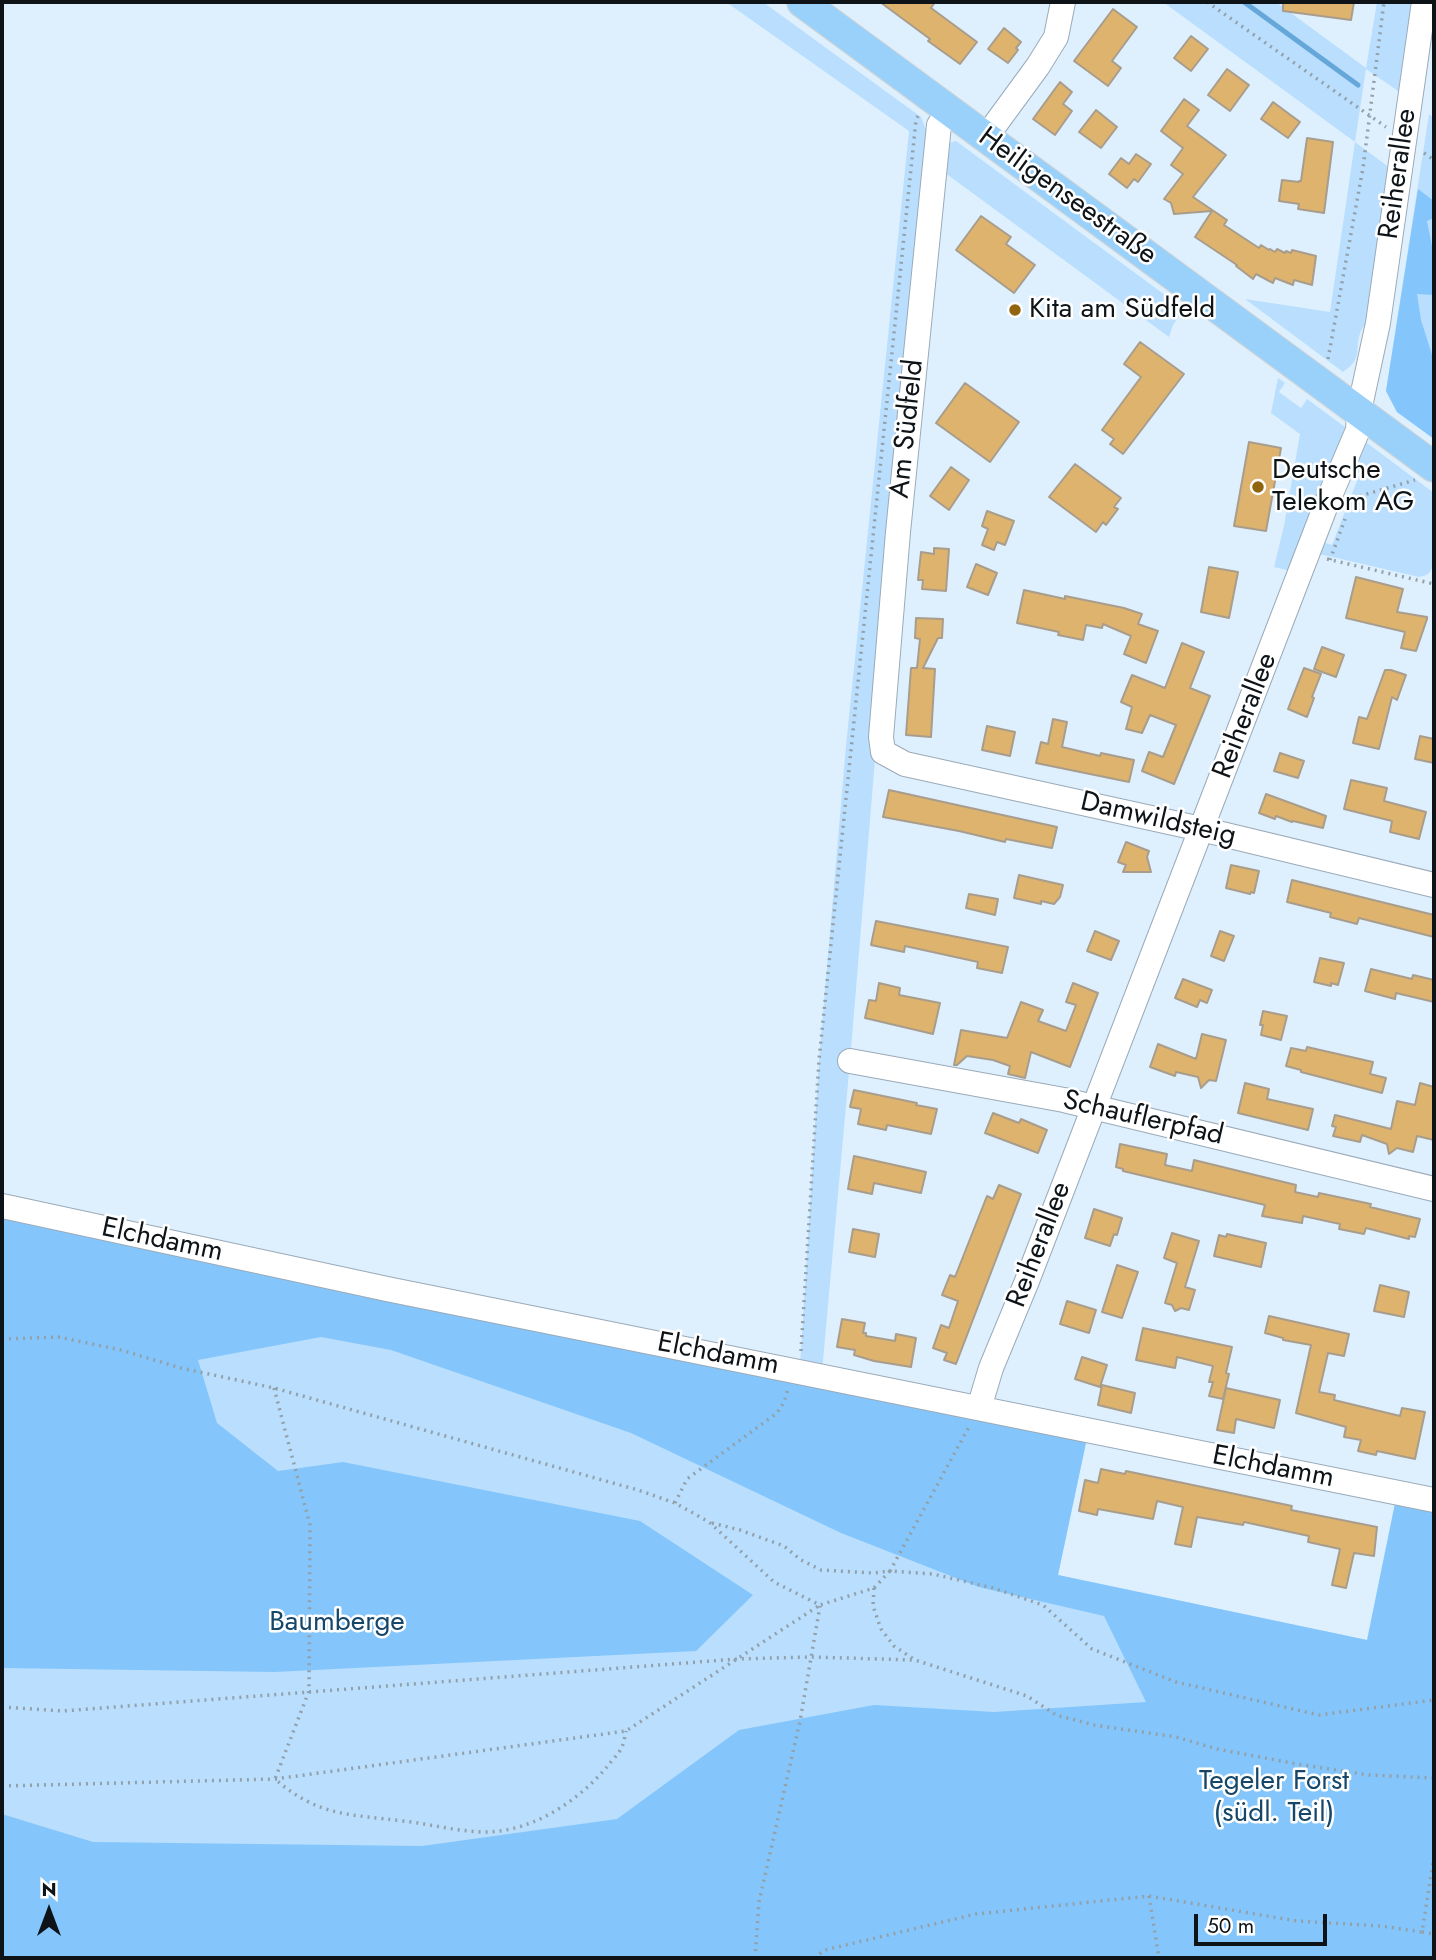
<!DOCTYPE html>
<meta charset="utf-8">
<style>
body{margin:0}
#map{position:relative;width:1436px;height:1960px;overflow:hidden;background:#def0fe;font-family:Jost,sans-serif}
canvas{display:block}
.frame{position:absolute;inset:0;border:4px solid #0d1317;pointer-events:none}
.north{position:absolute;left:14px;top:1876px;width:70px;height:70px;-webkit-text-stroke:5px #fff;paint-order:stroke;rotate:0deg;font-size:19px;font-weight:700;line-height:28px;text-align:center;color:#0d1317}
.north::after{content:'';display:block;margin:auto;width:24px;height:32px;background:#0d1317;clip-path:polygon(50% 0,100% 100%,50% 72%,0 100%)}
.scale{position:absolute;left:1194px;top:1914px;width:133px;height:32px;box-sizing:border-box;border:4px solid #0d1317;border-top:0;padding-left:9px;font-size:21px;line-height:24px;white-space:nowrap;color:#0d1317;-webkit-text-stroke:5px #fff;paint-order:stroke}
</style>
<div id="map">
<canvas width="1436" height="1960"></canvas>
<div class="frame"></div>
<div class="north">N</div>
<div class="scale">50 m</div>
</div>
<script>
const g = document.querySelector('canvas').getContext('2d');
g.lineJoin = 'round';
function fillPath(path, color) {
  g.fillStyle = color;
  g.fill(path, 'evenodd');
}
function trace(path, color, width, dash) {
  g.strokeStyle = color;
  g.lineWidth = width;
  g.lineCap = dash ? 'butt' : 'round';
  g.setLineDash(dash || []);
  g.stroke(path);
}
function label(font, color, halo, rows, align = 'center') {
  g.font = font + ' Jost,sans-serif';
  g.lineWidth = 5;
  g.setLineDash([]);
  g.textBaseline = 'middle';
  g.strokeStyle = halo;
  g.fillStyle = color;
  for (const [text, x, y, turn = 0] of rows) {
    g.save();
    g.translate(x, y);
    g.rotate((+turn || 0) * Math.PI / 180);
    g.textAlign = isNaN(turn) ? turn : align;
    if (halo) g.strokeText(text, 0, 0);
    g.fillText(text, 0, 0);
    g.restore();
  }
}
fillPath(new Path2D(`
 M726 2H763L921 117 927 132 850 1061 822 1372 800 1366 819 1060 846 746 909 131Z
 M1163 2H1276L1366 68 1377 2H1415L1401 93 1366 69 1355 142 1394 171 1373 317C1369 321 1363 326 1361 331 1353 350 1365 357 1343 372L1245 299 1330 312 1355 142Z
 M1429 114 1434 118V439L1397 412 1386 391Z
 M956 141 1184 309 1173 325 1169 337 941 170 943 145Z
 M1278 378 1285 383 1279 392 1301 408 1307 399 1349 430 1295 572 1274 567 1284 526 1300 434 1271 413Z
 M1363 440 1434 493V562C1431 572 1430 575 1419 577L1315 553 1319 541 1332 545 1360 473 1347 468Z
 M2 1211 1087 1438 1058 1575 1367 1640 1434 1958H2Z`), '#badefd');
fillPath(new Path2D(`
 M1418 189 1434 201V218L1427 221 1432 246H1434V295L1417 294 1421 320 1434 361V439L1397 412 1386 391Z
 M2 1211 1087 1438 1058 1575 1367 1640 1395 1503 1434 1510V1958H2V1814L93 1842 422 1846 617 1819 739 1730 874 1705 994 1712 1146 1702 1104 1616 979 1587 841 1533 631 1433 391 1350 321 1337 198 1360 217 1423 278 1471 343 1462 640 1521 753 1595 696 1651 275 1672 2 1668Z`), '#84c6fb');
trace(new Path2D(`
 M1244 2 1358 85`), '#66a7da', 5);
const building = new Path2D(`
 M880 2H935L931 8 977 42 960 64 928 41 930 39Z
 M1283 2H1354L1351 20 1283 11Z
 M1113 9 1137 27 1112 61 1121 68 1108 86 1074 61Z
 M1004 28 1021 42 1016 48 1018 50 1008 63 988 49Z
 M1191 36 1208 49 1191 71 1174 58Z
 M1227 69 1249 85 1230 111 1208 95Z
 M1060 82 1072 92 1063 104 1072 111 1055 135 1033 119Z
 M1184 99 1199 110 1187 126 1226 155 1193 197 1227 220 1224 225 1259 248 1261 245 1269 250 1270 249 1275 252 1277 249 1285 253 1286 251 1291 253 1292 250 1316 256 1312 285 1294 280 1293 285 1275 278 1273 283 1256 274 1253 279 1236 266 1237 265 1195 237 1212 211 1174 214 1171 203 1164 199 1183 174 1171 165 1183 148 1161 131Z
 M1273 102 1300 122 1288 138 1261 119Z
 M1096 110 1117 127 1101 148 1079 132Z
 M1307 138 1333 142 1324 213 1298 209 1299 204 1279 201 1282 180 1299 182V181H1301Z
 M1136 154 1151 164 1138 182 1134 179 1127 188 1109 174 1121 158 1129 164Z
 M981 216 1011 237 1006 244 1035 265 1014 293 956 250Z
 M1140 342 1184 374 1123 454 1110 444 1114 439 1102 430 1141 377 1124 364Z
 M965 383 1019 422 990 462 936 423Z
 M1249 442 1281 448 1266 531 1234 526Z
 M1075 464 1121 498 1114 507 1118 509 1106 525 1103 522 1096 532 1049 497Z
 M951 467 969 480 949 510 930 496Z
 M987 511 1014 521 1005 545 997 542 994 550 982 545 988 529 982 526Z
 M934 548 949 549 946 591 922 589 923 580H918L921 552 934 554Z
 M976 564 997 573 988 595 967 587Z
 M1209 567 1238 572 1229 618 1201 612Z
 M1356 577 1403 589 1397 612 1427 617V619L1416 651 1401 648 1405 632 1346 618Z
 M1024 590 1065 599V596L1124 608 1142 614 1138 624 1158 631 1146 663 1124 654 1131 636 1103 624 1102 628 1086 625 1083 640 1058 635 1059 632 1017 623Z
 M916 618 943 619 942 638H938L923 668 935 669 931 737 906 735 911 668H917L920 639 915 638Z
 M1182 643 1204 652 1190 688 1210 696 1174 784 1142 771 1149 752 1163 757 1176 725 1150 715 1142 733 1126 729 1132 707 1121 702 1132 675 1165 688Z
 M1322 647 1344 655 1336 677 1314 669Z
 M1304 668 1321 674 1312 697 1314 698 1307 717 1288 709Z
 M1385 670H1391L1406 675 1397 700 1392 697 1379 749 1353 743 1359 717 1367 719Z
 M1053 719 1067 722 1062 747 1100 756 1101 753 1134 760 1129 782 1036 763 1041 742 1048 744Z
 M987 726 1015 732 1010 756 982 750Z
 M1420 736 1434 739V763L1415 759Z
 M1280 753 1304 761 1298 778 1274 771Z
 M1351 780 1387 788 1384 801 1426 812 1419 839 1390 832 1392 821 1344 809Z
 M889 790 1057 827 1052 848 1006 839 1005 842 959 831 883 817Z
 M1266 794 1326 816 1323 828 1293 821 1292 822 1276 816 1275 819 1259 813Z
 M1126 842 1149 851 1147 857 1151 872H1123L1126 865 1118 862Z
 M1231 865 1259 871 1254 893 1251 892 1250 894 1226 888Z
 M1019 875 1063 885 1060 897 1054 904 1041 901V904L1014 898Z
 M1292 880 1434 915V937L1359 918 1357 924 1330 917 1331 913 1287 902Z
 M969 894 998 899 995 915 966 908Z
 M876 921 1008 947 1002 973 977 968 978 962 905 946 904 952 871 945Z
 M1095 931 1119 941 1111 960 1087 951Z
 M1220 931 1234 936 1224 961 1211 956Z
 M1320 958 1344 963 1338 985 1331 983V986L1314 982Z
 M1371 969 1412 979 1413 975 1434 980V1002L1396 993 1395 999 1365 991Z
 M1183 979 1212 990 1207 1003 1200 1000 1197 1007 1175 998Z
 M879 983 900 988 899 995 940 1003 933 1034 865 1018 869 1000 876 1001Z
 M1073 983 1098 993 1070 1067 1031 1052 1025 1078 1008 1074 1010 1066 993 1060 967 1056 957 1065H954L961 1030 1007 1038 1021 1002 1043 1010 1038 1021 1066 1031 1076 1005 1066 1002Z
 M1263 1011 1287 1016 1281 1040 1261 1035 1263 1025H1260Z
 M1202 1034 1226 1040 1216 1081 1209 1080 1201 1088 1198 1077 1176 1072 1175 1076 1150 1067 1158 1044 1196 1059Z
 M1307 1047 1373 1062 1370 1074 1386 1078 1382 1093 1301 1072V1070L1286 1066 1291 1048 1306 1051Z
 M1245 1083 1269 1089 1267 1099 1313 1109 1308 1130 1238 1113Z
 M1420 1083 1434 1087V1140L1417 1136 1413 1152 1397 1148 1389 1154 1387 1144 1362 1135 1360 1142 1333 1136 1336 1127 1332 1126 1335 1115 1391 1129 1397 1101 1415 1105Z
 M854 1090 917 1103 916 1105 937 1109 931 1134 887 1125 886 1130 858 1124 861 1109 850 1107Z
 M993 1113 1019 1123 1021 1119 1047 1130 1038 1153 985 1133Z
 M1120 1144 1167 1154 1165 1165 1192 1171 1194 1160 1296 1185 1295 1192 1318 1197 1319 1193 1371 1204 1370 1207 1420 1219 1415 1237 1409 1236V1239L1366 1228 1364 1234 1339 1229 1340 1224 1303 1216 1302 1223 1262 1216 1265 1205 1123 1171V1169L1116 1167Z
 M854 1156 926 1172 921 1193 874 1183 872 1194 848 1189Z
 M999 1185 1021 1194 956 1364 944 1360 947 1353 933 1348 941 1325 949 1328 958 1301 942 1295 950 1275 955 1277 987 1196 993 1199Z
 M1094 1209 1122 1218 1117 1235 1114 1234 1110 1246 1085 1238Z
 M853 1229 879 1234 875 1257 849 1252Z
 M1172 1233 1199 1241 1185 1287 1195 1290 1189 1310 1181 1308 1175 1311 1172 1305 1165 1303 1177 1263 1164 1258Z
 M1227 1234 1266 1243 1261 1267 1214 1256 1219 1235 1226 1237Z
 M1117 1265 1138 1272 1122 1318 1102 1312Z
 M1380 1285 1409 1292 1404 1317 1374 1311Z
 M1067 1301 1096 1310 1089 1333 1060 1324Z
 M1269 1316 1349 1334 1344 1356 1328 1353 1319 1392 1335 1395 1334 1400 1400 1416 1402 1408 1425 1412 1415 1459 1377 1451 1376 1455 1358 1451 1361 1440 1344 1437 1346 1427 1296 1413 1311 1345 1283 1340V1338L1265 1333Z
 M842 1319 865 1323 863 1333H866V1336L895 1341 896 1334 916 1338 911 1367 874 1361 854 1355 855 1350 837 1347Z
 M1143 1328 1232 1347 1226 1373 1229 1374 1223 1399 1209 1396 1213 1382H1209L1213 1366 1177 1357 1175 1368 1136 1360Z
 M1082 1357 1107 1365 1100 1387 1075 1379Z
 M1102 1385 1135 1393 1131 1413 1098 1405Z
 M1226 1388 1280 1400 1274 1428 1236 1419 1234 1433 1217 1430Z
 M1101 1469 1125 1474 1126 1471 1226 1492 1292 1506 1291 1510 1377 1527 1374 1556 1354 1553 1346 1588 1332 1585 1340 1549 1308 1542 1309 1536 1244 1522 1243 1525 1197 1517 1191 1547 1175 1544 1183 1507 1157 1501 1153 1519 1098 1509 1097 1515 1079 1511 1085 1480 1098 1483Z`);
fillPath(building, '#deb36e');
trace(building, '#a89d8c', 2);
const minor = new Path2D(`
 M950 110 939 125 898 532 881 737 883 752 905 764 1201 829 1434 885
 M986 137 1038 66 1056 37 1063 2
 M850 1061 1064 1100 1434 1189
 M2 1206 387 1289 1434 1500
 M979 1408 991 1368 1027 1281 1326 505 1358 430 1359 411 1378 323 1424 2`);
const major = new Path2D(`
 M802 2 1434 467`);
trace(minor, '#9aaab8', 26);
trace(major, '#d3d5d5', 32);
trace(new Path2D(`
 M1207 2 1386 127
 M1424 153 1434 160
 M1328 359 1363 168 1384 2
 M1353 498 1415 480
 M1327 559 1434 584
 M1330 560 1345 519
 M2 1339 58 1337 121 1350 181 1368 274 1388 638 1490 675 1503 709 1522 774 1582 820 1605 874 1588 890 1571 933 1574 993 1588 1043 1605 1092 1649 1176 1682 1319 1715 1434 1700
 M801 1351 819 1060 916 120 918 116
 M274 1388 310 1525 309 1691 275 1779C319 1817 349 1814 403 1821 430 1824 455 1831 482 1832 530 1833 576 1803 606 1768 611 1761 619 1754 622 1747 624 1742 625 1736 626 1731
 M675 1503 687 1479 777 1413 784 1402 788 1389
 M712 1523 740 1530 784 1546 801 1560 821 1570 873 1573 890 1571 970 1425
 M874 1588 873 1606 881 1629 894 1646 915 1660 1027 1696 1056 1715 1094 1725 1176 1737 1217 1749 1297 1764 1369 1775 1434 1778
 M2 1707 63 1711 737 1659 811 1657 915 1660
 M2 1786 275 1779 626 1731 820 1605
 M1149 1896 1159 1958
 M1422 1932 1434 1934
 M755 1958 759 1902 800 1721 820 1606
 M814 1958 825 1950 976 1914 1149 1896 1297 1921 1381 1926 1422 1932 1434 1857`), '#92a0aa', 3.5, [2, 5]);
trace(minor, '#fff', 24);
trace(major, '#9ad1fb', 30);
for (const [x, y, r, color] of [
 [1015,310,7,"#90650d"],
 [1258,487,7,"#90650d"]
]) {
  const dot = new Path2D();
  dot.arc(x, y, r, 0, 2 * Math.PI);
  g.fillStyle = color;
  g.fill(dot);
  trace(dot, '#fff', 2.5);
}
label('28px', '#0d1317', '#fff', [
 ["Reiherallee",1399,174,-82],
 ["Heiligenseestraße",1067,197,36],
 ["Am Südfeld",908,429,-84],
 ["Reiherallee",1246,716,-69],
 ["Damwildsteig",1158,820,13],
 ["Schauflerpfad",1143,1119,13],
 ["Elchdamm",162,1241,12],
 ["Reiherallee",1040,1245,-69],
 ["Elchdamm",718,1355,11],
 ["Elchdamm",1273,1468,11]
]);
label('28px', '#0d1317', '#fff', [
 ["Kita am Südfeld",1029,310],
 ["Deutsche",1272,471],
 ["Telekom AG",1272,503]
], 'left');
label('28px', '#164769', '#fff', [
 ["Baumberge",337,1623],
 ["Tegeler Forst",1274,1782],
 ["(südl. Teil)",1274,1814]
]);
</script>
